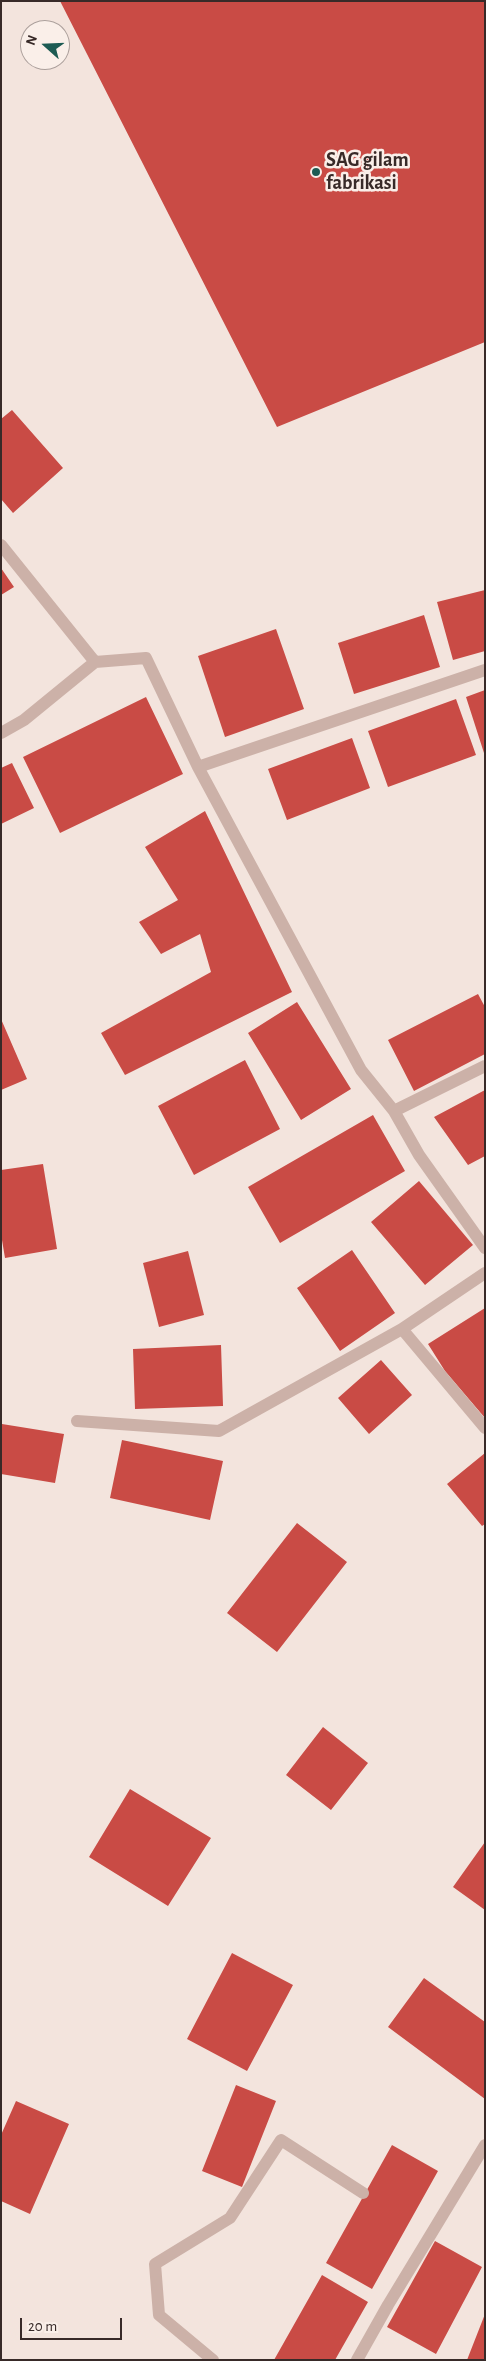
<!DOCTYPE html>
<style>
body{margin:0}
#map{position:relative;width:486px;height:2361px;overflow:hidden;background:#f3e4dd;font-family:"Alegreya Sans",sans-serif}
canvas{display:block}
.frame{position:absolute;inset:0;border:2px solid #382a28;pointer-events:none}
.north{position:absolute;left:20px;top:20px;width:50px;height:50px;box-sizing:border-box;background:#faefe9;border:1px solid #aca09c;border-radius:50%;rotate:290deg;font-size:14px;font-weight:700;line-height:20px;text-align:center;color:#382a28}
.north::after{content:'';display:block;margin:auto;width:18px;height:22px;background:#1d5b53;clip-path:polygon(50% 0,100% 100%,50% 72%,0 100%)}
.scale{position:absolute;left:20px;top:2318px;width:102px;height:22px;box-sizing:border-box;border:2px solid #382a28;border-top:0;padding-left:6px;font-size:15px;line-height:18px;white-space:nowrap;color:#382a28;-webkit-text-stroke:4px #faefe9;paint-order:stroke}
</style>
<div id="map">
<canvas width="486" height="2361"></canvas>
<div class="frame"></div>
<div class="north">N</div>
<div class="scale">20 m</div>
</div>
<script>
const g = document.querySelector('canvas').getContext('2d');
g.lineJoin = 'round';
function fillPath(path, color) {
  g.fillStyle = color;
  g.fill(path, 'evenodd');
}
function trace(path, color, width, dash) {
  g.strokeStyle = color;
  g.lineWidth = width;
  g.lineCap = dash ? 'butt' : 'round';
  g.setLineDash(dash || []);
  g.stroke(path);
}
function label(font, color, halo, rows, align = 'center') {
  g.font = font + ' "Alegreya Sans",sans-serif';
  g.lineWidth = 5;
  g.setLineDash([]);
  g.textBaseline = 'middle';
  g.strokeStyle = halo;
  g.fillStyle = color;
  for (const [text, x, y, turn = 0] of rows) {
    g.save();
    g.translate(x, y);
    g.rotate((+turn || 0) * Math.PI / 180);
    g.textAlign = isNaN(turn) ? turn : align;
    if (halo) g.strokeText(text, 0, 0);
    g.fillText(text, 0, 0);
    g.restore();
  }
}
fillPath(new Path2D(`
 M60 1H485V342L277 427Z
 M12 410 63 468 13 513 1 499V419Z
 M1 568 14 587 1 595Z
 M485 590V651L453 660 437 602Z
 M424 615 440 667 354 694 338 643Z
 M276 629 304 709 225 737 198 656Z
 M485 690V753H484L466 697Z
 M146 697 183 774 60 833 23 757Z
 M456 699 476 755 388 787 368 731Z
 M352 738 370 788 287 820 268 769Z
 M12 763 34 808 1 824V768Z
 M205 811 292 992 125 1075 101 1033 211 972 200 934 161 954 139 922 178 900 145 847Z
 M478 994 485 1007V1054L414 1091 388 1040Z
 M297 1002 351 1089 301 1120 248 1033Z
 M1 1019 27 1079 1 1090Z
 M245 1060 280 1129 194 1175 158 1106Z
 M485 1090V1156L468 1165 434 1117Z
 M373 1115 405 1171 280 1243 248 1187Z
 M43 1164 57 1249 5 1258 1 1234V1170Z
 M419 1181 473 1245 425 1285 371 1222Z
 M352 1250 395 1313 340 1351 297 1288Z
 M188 1251 204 1315 159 1327 143 1263Z
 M485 1308V1418L445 1371 428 1344Z
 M221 1345 223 1406 135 1409 133 1349Z
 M381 1360 412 1395 369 1434 338 1398Z
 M2 1424 64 1434 55 1483 1 1474Z
 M122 1440 223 1461 210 1520 110 1498Z
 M485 1453V1524L482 1526 447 1484Z
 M297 1523 347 1562 277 1652 227 1613Z
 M323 1727 368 1763 331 1810 286 1775Z
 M130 1789 211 1838 168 1906 89 1857Z
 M485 1842V1910L453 1887Z
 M232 1953 293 1985 247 2071 187 2039Z
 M424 1978 485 2022V2099L388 2027Z
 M236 2085 276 2101 242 2187 202 2171Z
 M16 2101 69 2124 30 2214 1 2201V2135Z
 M392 2145 438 2171 372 2289 326 2263Z
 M435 2241 482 2267 436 2354 387 2327Z
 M322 2275 368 2302 335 2360H274Z
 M485 2314V2360H467Z`), '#c94b45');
trace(new Path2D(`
 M1 545 95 662
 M1 733 24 720 95 662 146 658 198 767 361 1070 394 1111 419 1155 485 1248
 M198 767 485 670
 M394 1111 485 1066
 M402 1329 485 1273
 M77 1421 219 1431 402 1329 485 1428
 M213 2360 159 2315 155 2264 230 2218 281 2140 363 2193
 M357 2360 388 2305 485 2145`), '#ccb1a8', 12);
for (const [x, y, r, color] of [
 [316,172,5,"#1d5b53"]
]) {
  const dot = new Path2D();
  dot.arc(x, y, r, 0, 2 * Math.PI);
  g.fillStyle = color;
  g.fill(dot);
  trace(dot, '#faefe9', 2);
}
label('bold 20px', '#382a28', '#faefe9', [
 ["SAG gilam",326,160],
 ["fabrikasi",326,183]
], 'left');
</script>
